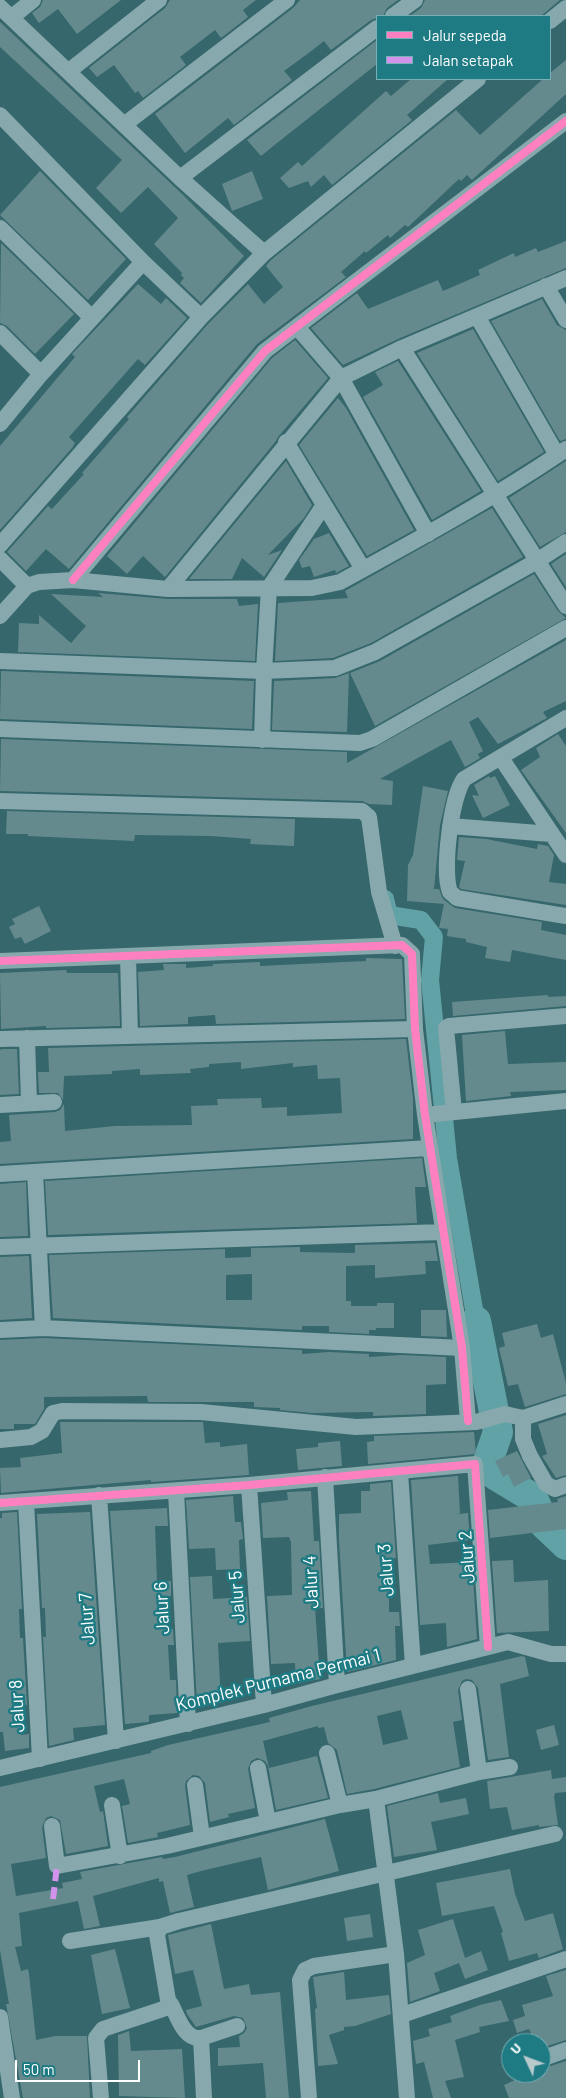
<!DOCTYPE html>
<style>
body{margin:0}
#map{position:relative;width:566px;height:2098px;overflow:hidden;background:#35676c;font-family:Barlow,sans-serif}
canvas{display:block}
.legend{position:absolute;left:376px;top:15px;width:175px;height:65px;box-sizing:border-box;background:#1e7b83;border:1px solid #78b0b5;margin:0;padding:6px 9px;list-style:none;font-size:15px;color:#fff}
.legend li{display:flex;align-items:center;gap:10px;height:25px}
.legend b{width:25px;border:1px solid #78b0b5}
.north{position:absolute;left:501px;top:2033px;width:50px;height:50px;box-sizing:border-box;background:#1e7b83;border:1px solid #78b0b5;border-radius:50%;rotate:313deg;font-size:14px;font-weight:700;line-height:20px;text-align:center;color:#fff}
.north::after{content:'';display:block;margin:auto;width:18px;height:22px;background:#b8cacc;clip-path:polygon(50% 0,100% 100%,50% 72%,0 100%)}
.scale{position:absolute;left:15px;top:2060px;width:125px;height:22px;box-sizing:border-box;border:2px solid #fff;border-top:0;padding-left:6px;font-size:15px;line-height:18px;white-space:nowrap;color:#fff;-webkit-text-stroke:4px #1e7b83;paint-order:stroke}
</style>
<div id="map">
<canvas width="566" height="2098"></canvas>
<ul class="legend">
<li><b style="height:6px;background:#ff80c0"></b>Jalur sepeda</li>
<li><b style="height:6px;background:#d193ec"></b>Jalan setapak</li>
</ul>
<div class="north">U</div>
<div class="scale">50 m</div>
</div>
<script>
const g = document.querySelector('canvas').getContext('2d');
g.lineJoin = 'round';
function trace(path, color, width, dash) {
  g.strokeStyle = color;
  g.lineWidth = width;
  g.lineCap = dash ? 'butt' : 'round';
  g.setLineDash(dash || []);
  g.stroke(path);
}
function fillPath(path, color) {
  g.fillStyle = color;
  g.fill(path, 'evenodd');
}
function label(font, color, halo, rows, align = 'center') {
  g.font = font + ' Barlow,sans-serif';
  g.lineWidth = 5;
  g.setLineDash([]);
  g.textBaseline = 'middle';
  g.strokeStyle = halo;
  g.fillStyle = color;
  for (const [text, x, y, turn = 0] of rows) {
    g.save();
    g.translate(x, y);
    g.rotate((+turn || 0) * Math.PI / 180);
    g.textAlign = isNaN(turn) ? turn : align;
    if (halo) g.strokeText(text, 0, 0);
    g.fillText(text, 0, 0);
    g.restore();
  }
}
trace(new Path2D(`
 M385 899 389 915 421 920 434 937 430 980 448 1158 476 1321`), '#61a2a7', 18);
trace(new Path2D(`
 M476 1321 498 1432 488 1461 495 1475 533 1498 545 1525 566 1545`), '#61a2a7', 30);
fillPath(new Path2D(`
 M43 0H121L77 34 58 9 39 23 32 13 40 7Z
 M170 0H256L243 10 248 17 221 38 215 30 180 57 186 65 143 98 138 91 135 93 114 65 97 77 89 68 165 8Z
 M300 0H398L387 8 383 16 371 20 331 50 324 41 310 52 284 71 292 80 234 125 228 118 185 153 155 114 293 8Z
 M425 0H560L541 16H410L421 8Z
 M0 22 181 193 244 256 201 303 180 283 184 278 181 275 182 273 154 244 178 218 148 187 121 213 96 188 122 160 0 47Z
 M377 40V64L272 147 261 156 247 140Z
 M566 60V94L472 180 467 175 461 181 459 179 408 227 405 225 390 238 388 235 366 253 365 251 341 272 346 277 257 344 69 569 46 549 26 571 7 552 48 506 52 509 84 474 82 473 129 419 127 417 208 324 248 284 264 304 283 287 266 266 271 260 456 110 480 135 543 79H550V73Z
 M411 79H448L407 115 412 120 332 185 324 175 311 187 308 181 289 188 280 178 298 162 302 166 386 91 391 96Z
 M40 171 126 259 88 300 0 215Z
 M252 171 263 199 232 211 222 184Z
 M566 241V268L398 339 343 365 311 328 357 293 368 309 438 280 443 291 480 275 478 270 514 253 515 257 536 248 538 252Z
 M1 243 74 314 35 354 7 326 0 323Z
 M138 284 161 304 166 298 187 318 145 365 138 359 69 437 75 443 72 448 0 530V446L75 357 72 354Z
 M542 299 557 325 566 330V439L560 441 491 321Z
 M473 329 544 452 498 481 417 353Z
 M295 340 328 378 278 437 276 441 165 577 143 556 127 574 107 556 272 358Z
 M398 361 481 491 432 520 363 397 383 385 375 372Z
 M338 398 346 408 414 530 367 556 299 445Z
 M286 461 312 505 304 518 268 555 282 550 264 577 242 558 232 579H189Z
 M566 461V532L540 547 509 498Z
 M492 508 523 557 371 643 333 658 275 661 278 603 348 598 345 591Z
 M329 533 349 566 336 573 335 570 314 577 310 566 302 568 299 560 314 539Z
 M566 554V587L551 564Z
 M534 574 558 611 566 618 375 726 350 673 380 661Z
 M98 593 168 599H237L239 606 258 604 255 661 18 652 19 623 39 624V615L71 643 86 626 51 594 103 597Z
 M566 640V701L543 712 547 718 498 744 478 717 469 722 483 751 478 754 480 758 465 767 451 740 414 760 380 779 393 781 392 805 369 804 362 801 0 791 1 739 347 752V763Z
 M1 671 254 681 252 729 0 719Z
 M349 673 347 732 272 730 274 681 335 678Z
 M558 734 566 746V833L521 770 540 757 536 748Z
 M489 776 490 778 495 776 510 805 483 818 472 795 479 796 474 785Z
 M423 786 448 791 440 825 434 889H439L443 899 455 908 542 922 541 930 566 935V960L512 950 510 962 485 958 487 947 466 942V939L447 936 448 929 439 928 444 904 407 901 408 865 413 855Z
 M7 811 295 819 294 846 250 844 251 839 211 836 135 835 134 841 28 836V834H6Z
 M459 837 486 839 537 849 538 844 548 846 554 855 549 882 566 884V905L461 889 459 887 465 861 457 860Z
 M39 906 51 931 25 944 21 937 15 939 9 927 15 924 12 919Z
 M366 958 402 959 405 1019 216 1024 215 1015 188 1017V1024L140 1026 138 972 164 970 163 964H186V968L213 966V964L260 962V966L366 961Z
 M66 970 67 973H118L120 1026 46 1028V1026L1 1029 0 973Z
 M548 995V997L566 996V1006L453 1016 452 1002Z
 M505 1031 508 1064 566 1062V1090L510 1092 511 1096 466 1101 462 1035Z
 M406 1039 413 1099V1139L0 1164V1142L11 1141 9 1115 55 1112 60 1110 64 1104 65 1131 115 1126 192 1125 191 1106 218 1105 217 1099 261 1098 262 1108 287 1107V1116L342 1113 340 1078 318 1079 317 1065 293 1067V1063L241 1069V1062L209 1064V1067L190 1069 191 1073 140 1075V1069L112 1071V1074L64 1076 63 1100 58 1093H39L38 1072H49L48 1048Z
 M2 1049H17L19 1094 0 1095V1050Z
 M422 1158 426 1187H415L417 1223 48 1235 45 1181Z
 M26 1182 28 1236 0 1237V1184Z
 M435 1243 438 1261H425L426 1274 375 1278V1265L346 1266V1301H351V1306H377V1303H394V1328H376V1330H369V1334L329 1332V1326H302V1330L53 1318 49 1255 225 1249V1258L251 1257V1248L300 1247V1252L355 1253V1245ZM252 1274V1300H226V1275Z
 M29 1256 32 1318 0 1320V1257Z
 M421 1310H446L447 1337 421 1336Z
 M537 1324 541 1338 553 1334 566 1383V1394L525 1407 518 1384 508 1386 499 1348 505 1346 502 1333Z
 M43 1338 302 1350V1354L329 1352 369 1354V1357L401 1355 446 1357V1384L426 1385V1414L373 1416V1412L312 1413 280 1410V1408L254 1407V1402H148L147 1396 44 1397V1409L35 1424H14V1429H0V1340Z
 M566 1415V1475L556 1478 542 1456 547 1454 538 1424Z
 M60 1422H203L205 1443 220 1442V1447L247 1444 249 1475 151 1482V1480L1 1493 0 1468 21 1467 20 1458 62 1453Z
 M474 1432 476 1454 368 1464 367 1442 374 1441V1436Z
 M340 1441 342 1466 298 1470 296 1449 318 1447V1443Z
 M517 1451 531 1478 514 1487 508 1474 503 1477 495 1461Z
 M458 1476 460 1513 457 1514 468 1513 470 1540 428 1545 430 1564 472 1562 477 1639 447 1647 446 1623 420 1625 411 1480Z
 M391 1482 396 1558 389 1559V1612H399L400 1626H395L396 1660 347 1672 339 1540V1514L361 1513V1491H370V1484Z
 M311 1491 314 1541H319L323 1608H315L320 1679 296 1683 295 1663 271 1664 267 1596 292 1595 291 1542 289 1537 263 1538 261 1503 288 1500 287 1492Z
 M233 1496 235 1522H241L243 1539 239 1540 240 1569 216 1570 215 1548 189 1549 186 1500Z
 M566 1496V1529L490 1538 488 1510 558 1502 557 1499Z
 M167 1508 168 1526H155L157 1582 171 1581V1596H164V1599L165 1629H173L174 1645H168L170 1680H176L177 1713 149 1715V1722L125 1724 110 1511Z
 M17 1512 22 1609H19L20 1638H23L27 1705H20L21 1735 29 1734V1748L5 1751 3 1732H0V1518H2V1513Z
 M90 1512 105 1725 73 1728 74 1740 49 1746 43 1637H46L45 1608H42L37 1514Z
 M513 1560 514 1582 548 1580 549 1631 497 1633 492 1561Z
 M212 1576 213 1599 247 1597 250 1641 218 1643 221 1703 197 1704 190 1577Z
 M522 1656 525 1657 529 1676 500 1684 509 1757 488 1760 478 1688 472 1680 466 1679 462 1681 458 1690 462 1720 453 1722 460 1767 374 1789 347 1794 337 1750 328 1743 324 1727 318 1728V1726L263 1741 269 1768 317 1756 328 1798 276 1810 268 1766 265 1761 257 1758 251 1761 248 1769 255 1808 228 1814 229 1817 210 1822 205 1783 199 1776 193 1775 186 1781 185 1786 190 1825 157 1833 158 1837 128 1843 122 1806 130 1804 124 1779 94 1786 100 1812 103 1811 108 1846 66 1854 60 1820 51 1816 46 1818 42 1827 46 1858 11 1864 16 1896 63 1888 62 1883 82 1879 80 1872 162 1857 163 1859 175 1857 325 1819 339 1871 268 1890 261 1857 201 1871 187 1875 194 1907 170 1913 163 1881 159 1882V1878L93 1896 100 1926 84 1929 78 1901 19 1913 22 1946 15 1947 21 1971 28 1969 29 1974 36 2040 55 2036H87L90 2098H23L6 2004H9L0 1950V1787L151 1753V1751L168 1745 270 1722 269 1718 312 1706ZM401 1710 408 1739 383 1745 377 1716Z
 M554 1725 559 1745 541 1750 536 1730Z
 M551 1770 552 1779 566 1777V1792L555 1793 554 1797 558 1825 539 1827V1825L512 1830 507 1807 490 1809 487 1781Z
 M438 1793 440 1803 466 1798 469 1814 431 1822 437 1850 394 1857 387 1806Z
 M510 1869 515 1894 525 1921 553 1913 563 1949 539 1958 537 1953 509 1961 501 1933 503 1932 494 1906 442 1916 436 1883Z
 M370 1914 373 1937 347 1941 344 1918Z
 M453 1919 465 1958 481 1951 488 1970 465 1979 459 1963 434 1973 440 1991 410 2002 407 1963 425 1955 418 1930Z
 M211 1924 224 1989 249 1984 251 1995 280 1992 289 2098H266L263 2063 218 2066V2048L240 2047 239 2036 244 2033 247 2028 243 2018 234 2016 196 2027 187 2014 186 2010 202 2006 193 1970 175 1974 168 1935Z
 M115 1949 130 2008 102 2014 91 1955Z
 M566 1970V2040L541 2048V2043H535L529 2029 517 2033 513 2020 525 2016 522 2005 553 1996 546 1976Z
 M344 1972 346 2000 389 1995 391 2014 355 2026 344 2027V2030L329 2035 338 2064 318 2066 315 2009 317 2008 313 1977Z
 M501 2000 509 2021 479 2027 480 2032 455 2040 464 2077 445 2081 451 2098H433L424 2062 416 2064 413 2041 430 2036 428 2029 452 2022 450 2016 480 2005Z
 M129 2031 131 2051 182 2049 185 2098 119 2096 118 2035Z
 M566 2061V2098H509L504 2085 530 2073H541V2069Z`), '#658a8d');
trace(new Path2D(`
 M0 7 180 178 264 253
 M393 16 415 0
 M12 17 33 0
 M550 21 566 8
 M69 71 159 0
 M0 115 143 262 201 317
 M125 124 287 0
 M180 178 377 28
 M0 228 92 318
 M546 286 566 320
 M477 316 557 455
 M297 327 341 378 428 534
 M0 333 41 374
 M402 348 566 606
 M0 424 41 374 143 262
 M286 442 363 569
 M0 545 201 317 264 253 478 79
 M0 559 27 586
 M73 580 265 351 566 121
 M168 589 341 378 402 348 566 278
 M0 616 27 586 39 582 73 580 168 589 312 588 340 582C417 540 494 498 566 449
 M0 661 264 671 335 668 375 652 537 561 566 542
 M566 718 464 779C451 797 442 871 450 892L457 898 566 916
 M0 729 360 743 372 739 566 628
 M262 740 264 671 269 588 324 505
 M501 758 566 855
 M0 801 362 811 369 817 379 892 395 946
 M450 826 551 834
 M128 956 130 1036
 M0 961 402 945 412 954 415 1029 425 1115 462 1348 468 1421
 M27 1038 29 1103
 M0 1039 415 1029
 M0 1105 54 1102
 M454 1112 446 1028 449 1026 566 1016
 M425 1115 566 1101
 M35 1172 43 1328
 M0 1174 429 1148
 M0 1247 442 1232
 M0 1330 43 1328 462 1348
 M523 1418V1439L530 1456 546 1484 555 1489 566 1485
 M0 1440 31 1437 42 1431 53 1413 62 1411 201 1412 356 1427 476 1422 505 1414 523 1418 566 1404
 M400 1472 413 1666
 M325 1477 337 1685
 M249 1485 264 1705
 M176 1491 188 1724
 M99 1495 116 1741
 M26 1502 40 1759
 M0 1503 249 1485 475 1464 488 1647
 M468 1689 479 1772
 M327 1753 340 1805
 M0 1768 264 1705 337 1685 508 1642 551 1654H566
 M258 1768 268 1822
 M195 1785 202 1837
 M112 1805 120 1856
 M52 1826 57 1866 167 1846 340 1805 376 1799 479 1772 510 1767
 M70 1941 160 1927
 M396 1954 407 2098
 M172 2006C178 2018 185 2040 201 2038L204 2098
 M402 2015 566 1959
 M0 2017 12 2098
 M201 2038 237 2026
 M541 2059 566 2050
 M101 2098 96 2038 103 2029 172 2006 168 2000 157 1935 160 1927 179 1921 555 1834
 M309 2098 300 1980 305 1970 314 1966 396 1954 376 1799`), '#87a8ac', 16);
trace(new Path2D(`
 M53 1899 57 1866`), '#d193ec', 6, [12, 6]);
trace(new Path2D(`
 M73 580 265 351 566 121
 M0 961 402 945 412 954 415 1029 425 1115 462 1348 468 1421
 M0 1503 249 1485 475 1464 488 1647`), '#ff80c0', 8);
label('18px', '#fff', '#1e7b83', [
 ["Jalur 2",467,1557,-94],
 ["Jalur 3",386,1570,-94],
 ["Jalur 4",311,1582,-93],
 ["Jalur 5",237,1597,-94],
 ["Jalur 6",162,1608,-93],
 ["Jalur 7",87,1619,-94],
 ["Komplek Purnama Permai 1",278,1680,-14],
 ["Jalur 8",17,1706,-93]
]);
</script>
